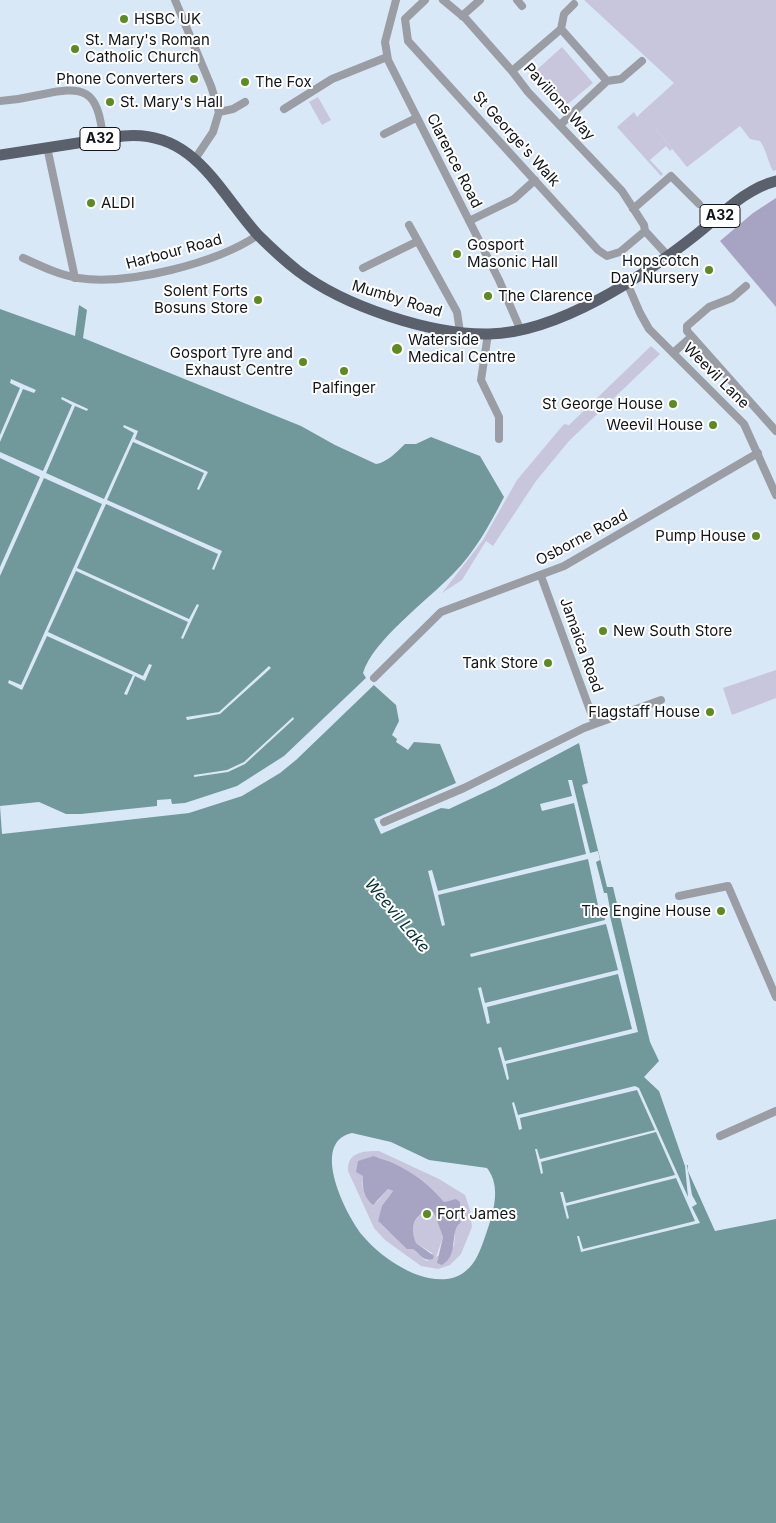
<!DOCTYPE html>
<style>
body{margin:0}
canvas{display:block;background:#d9e8f6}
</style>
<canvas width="776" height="1523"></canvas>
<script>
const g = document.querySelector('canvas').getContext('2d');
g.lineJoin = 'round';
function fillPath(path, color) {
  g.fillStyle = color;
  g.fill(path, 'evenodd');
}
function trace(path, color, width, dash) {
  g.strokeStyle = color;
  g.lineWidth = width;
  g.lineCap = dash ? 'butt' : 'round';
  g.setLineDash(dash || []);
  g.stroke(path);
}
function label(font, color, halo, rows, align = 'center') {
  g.font = font + ' Inter,sans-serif';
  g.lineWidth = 4;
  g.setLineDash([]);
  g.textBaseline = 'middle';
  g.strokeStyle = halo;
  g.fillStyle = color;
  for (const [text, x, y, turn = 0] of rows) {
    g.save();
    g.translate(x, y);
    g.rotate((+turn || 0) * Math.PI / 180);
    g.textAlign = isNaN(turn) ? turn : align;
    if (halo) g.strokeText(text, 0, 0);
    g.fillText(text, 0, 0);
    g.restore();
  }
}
fillPath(new Path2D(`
 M584 0H776V170L773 171C767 160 767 151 760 141L750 139 740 126 687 167 642 112 674 83Z
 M562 47 593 83 563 108 532 74Z
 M318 97 331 120 322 125 309 102Z
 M634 112 637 117 642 112 672 149 670 151 666 146 650 160 663 174 661 176 617 127Z
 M651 346 660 354 569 441 536 481 493 546 486 541 462 580 442 593 483 540 517 480 564 424 569 425Z
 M776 670V698L732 715 723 688Z
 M379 1151 439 1179 465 1195 470 1210 472 1227 461 1254 450 1265 438 1269 421 1266 385 1240 374 1228 348 1171C347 1152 363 1151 379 1151ZM374 1156C380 1159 387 1160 393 1163 414 1173 429 1184 444 1202L452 1200 453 1210 449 1215 459 1224 455 1230 454 1246 436 1257 443 1237 434 1213 430 1210C413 1216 410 1227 416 1243L432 1253 428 1261C421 1259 421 1255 416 1251 403 1240 389 1234 378 1221L387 1199 393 1191 388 1189 377 1202C354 1187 362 1178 374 1156Z`), '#c8c6dd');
fillPath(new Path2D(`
 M776 198V307L720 241 753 213Z
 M374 1156C380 1159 387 1160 393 1163 414 1173 429 1184 444 1202L456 1199 460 1202V1208L449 1212V1215L457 1216 461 1222C448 1233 460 1254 442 1265L437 1263 443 1237 434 1213 430 1210C413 1215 410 1227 416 1243L434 1256 433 1259C422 1262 421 1254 413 1249H407L378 1221 382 1206 393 1191 388 1189 373 1205C364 1198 362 1187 363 1176L356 1172 358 1161Z`), '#a7a4c3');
fillPath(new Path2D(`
 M79 305 87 310 83 338 301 426 335 445 376 464C386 463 397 452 405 444H416L431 437 480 456 504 497C490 524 475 552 453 574 428 600 373 640 363 673L366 678 396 705 399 721 392 735 397 739 396 742 408 750 414 742 440 744 456 783 374 819 381 834 441 808 449 809 496 787 579 743 588 783 582 785 607 887H613L650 1042 659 1061 644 1077 659 1091 685 1166 688 1165V1171L715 1231 776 1219V1523H0V309L75 336ZM352 1133 391 1142 429 1160 487 1168C502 1187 493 1214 486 1234 482 1245 478 1259 469 1268 440 1298 384 1262 363 1236 346 1216 309 1142 352 1133Z`), '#71999b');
fillPath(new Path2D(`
 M11 379 36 390 34 393 23 389 0 442V435L20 388 10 383Z
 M62 397 88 409 87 411 75 406 46 473 104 499 134 433 123 427 124 425 138 431 135 439 208 472 199 490 197 489 204 473 133 442 107 500 222 551 214 570 212 569 218 554 106 504 77 568 189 619 197 604 199 605 183 639 181 638 188 622 76 571 48 632 143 676 149 664 152 665 145 681 135 676 127 695 124 694 133 675 47 636 22 690 8 683 9 680 21 685 102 504 44 478 0 576V567L40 477 0 458V452L43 471 72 405 61 399Z
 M269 666 271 668 220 714 187 720 186 717 219 712Z
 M368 676 375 684 296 760 280 773 242 796 189 813 2 834 0 806 39 802 66 814H81L157 806V800L171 799 172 804 185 803 237 786 284 756Z
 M293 717 294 719 245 764 228 772 194 777V775L227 770 244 762Z
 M568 780H572L590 853 598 851 600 860 596 862 604 893H607L610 909 609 912 638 1032 506 1064 509 1079 507 1080 498 1048 501 1047 505 1061 632 1029 618 974 487 1007 490 1023 487 1024 478 988 481 987 485 1003 618 970 606 924 471 957 470 954 605 920 604 913 599 910 588 859 438 895 445 925 442 926 428 871 432 870 438 891 586 854 574 803 542 811 540 804 572 796Z
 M635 1086 639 1088 688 1197 685 1166 687 1165 692 1195 697 1204 692 1207 700 1223 581 1252 577 1236H579L583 1249 695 1221 676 1178 566 1206 569 1218 567 1219 560 1192H563L566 1203 675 1175 656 1132 541 1162 543 1173 541 1174 535 1149H537L540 1159 655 1130 637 1090 520 1118 522 1129 519 1130 512 1103 514 1102 518 1115Z`), '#d9e8f6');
trace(new Path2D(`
 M175 0 211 86 219 112 213 132 195 159
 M396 0 385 42 388 60 499 280 521 331
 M425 0 405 19 408 41 598 250 607 256 620 252 645 231
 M443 0 466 19 512 71 528 92 622 191 644 225 645 231 668 256
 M517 0 522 6
 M462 16 480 0
 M561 29 607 81
 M512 71 561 29 564 14 574 4
 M0 101C13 100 26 98 39 95 84 85 98 88 103 139
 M284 109 332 79 387 57
 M219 112 233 109 245 102
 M560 125 607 81 621 79 642 61
 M384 134 416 118
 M47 147 75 278
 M633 209 671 176 699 204
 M469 221 514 199 535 180
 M409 225 457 312 460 332
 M23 258C41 266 59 275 78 278 127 286 217 263 258 235
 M363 268 418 241
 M627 283 640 313 649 329 744 424 776 495
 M746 286 732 298 709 307 687 326V331L776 431
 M488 334 481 380 499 417V439
 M673 353 690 338
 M541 576 595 724
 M374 678 441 612 564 566 758 453
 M384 822 464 788 584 728 661 700
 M679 896 728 886 776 997
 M720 1136 776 1111`), '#9a9da4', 8);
trace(new Path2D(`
 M0 155 123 136C194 129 218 191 258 235 270 247 284 260 298 271 344 306 430 335 489 334 558 333 644 276 697 234 720 216 746 188 776 181`), '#5b606d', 11);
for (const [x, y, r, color] of [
 [124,19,5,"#5d8b1f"],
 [75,49,5,"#5d8b1f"],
 [194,79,5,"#5d8b1f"],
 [245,82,5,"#5d8b1f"],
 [110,102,5,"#5d8b1f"],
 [91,203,5,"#5d8b1f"],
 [457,254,5,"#5d8b1f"],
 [709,270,5,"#5d8b1f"],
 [488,296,5,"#5d8b1f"],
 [258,300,5,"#5d8b1f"],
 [397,349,6,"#5d8b1f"],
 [303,362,5,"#5d8b1f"],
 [344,371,5,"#5d8b1f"],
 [673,404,5,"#5d8b1f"],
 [713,425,5,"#5d8b1f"],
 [756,536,5,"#5d8b1f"],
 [603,631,5,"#5d8b1f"],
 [548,663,5,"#5d8b1f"],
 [710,712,5,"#5d8b1f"],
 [721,911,5,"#5d8b1f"],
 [427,1214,5,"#5d8b1f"]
]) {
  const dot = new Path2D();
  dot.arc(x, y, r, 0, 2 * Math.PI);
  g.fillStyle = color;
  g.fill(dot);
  trace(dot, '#fff', 2);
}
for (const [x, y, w] of [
 [100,139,40],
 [720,216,40]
]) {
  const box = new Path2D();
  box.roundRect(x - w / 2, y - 11.5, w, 23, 4);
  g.fillStyle = '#fff';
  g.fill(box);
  trace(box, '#11161b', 1);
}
label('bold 14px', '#11161b', null, [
 ["A32",100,139],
 ["A32",720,216]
]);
label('15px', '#11161b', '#fff', [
 ["HSBC UK",134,19],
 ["St. Mary's Roman",85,40],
 ["Catholic Church",85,57],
 ["Phone Converters",184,79,"right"],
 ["The Fox",255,82],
 ["St. Mary's Hall",120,102],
 ["ALDI",101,203],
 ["Gosport",467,245],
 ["Masonic Hall",467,262],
 ["Hopscotch",699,261,"right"],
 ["Day Nursery",699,278,"right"],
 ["Solent Forts",248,291,"right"],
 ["Bosuns Store",248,308,"right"],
 ["The Clarence",498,296],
 ["Waterside",408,340],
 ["Medical Centre",408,357],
 ["Gosport Tyre and",293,353,"right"],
 ["Exhaust Centre",293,370,"right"],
 ["Palfinger",344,388,"center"],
 ["St George House",663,404,"right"],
 ["Weevil House",703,425,"right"],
 ["Pump House",746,536,"right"],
 ["New South Store",613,631],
 ["Tank Store",538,663,"right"],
 ["Flagstaff House",700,712,"right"],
 ["The Engine House",711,911,"right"],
 ["Fort James",437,1214]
], 'left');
label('15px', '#11161b', '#fff', [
 ["Pavilions Way",559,102,48],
 ["St George's Walk",516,139,48],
 ["Clarence Road",454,161,63],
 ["Harbour Road",174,252,-15],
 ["Mumby Road",397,299,17],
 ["Weevil Lane",716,376,45],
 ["Osborne Road",582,538,-28],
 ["Jamaica Road",581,645,70]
]);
label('italic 16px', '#073234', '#fff', [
 ["Weevil Lake",397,916,50]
]);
</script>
